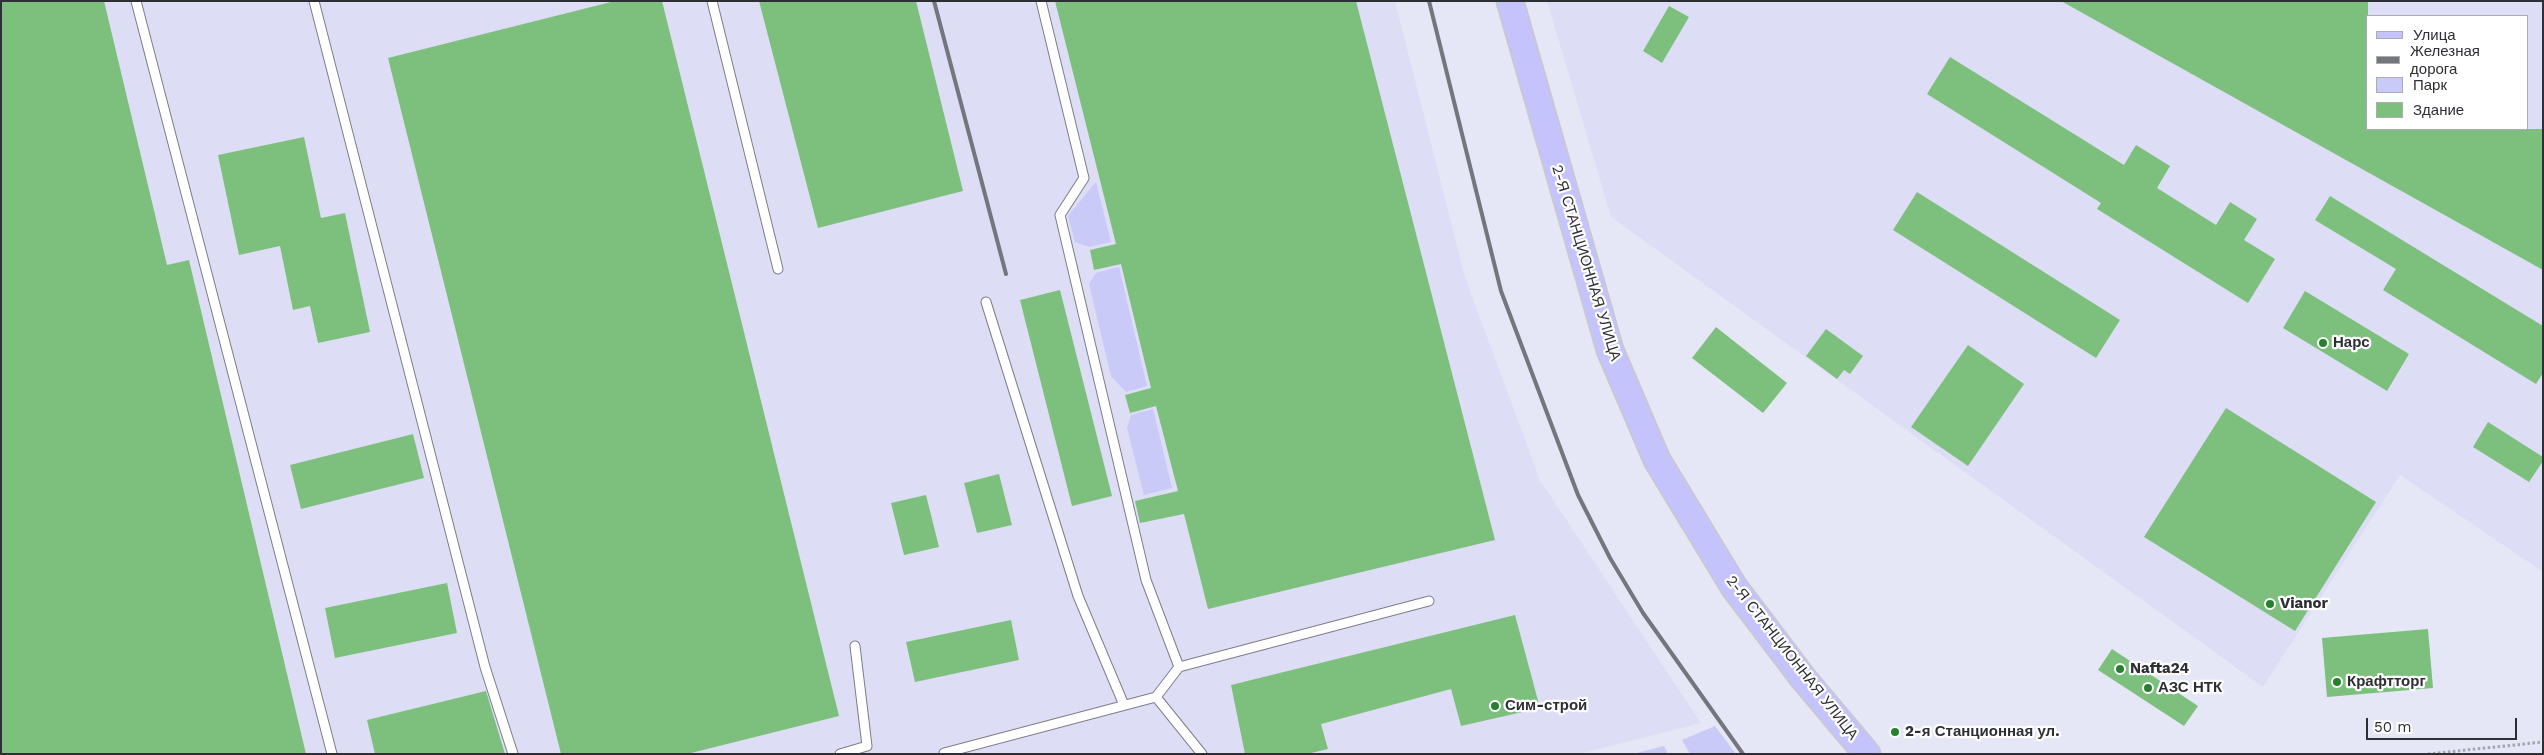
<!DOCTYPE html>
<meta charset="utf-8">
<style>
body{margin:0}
#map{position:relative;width:2544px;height:755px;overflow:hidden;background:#e6e7f6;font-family:"Work Sans",sans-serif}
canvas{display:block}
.frame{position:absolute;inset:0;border:2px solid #2e2f34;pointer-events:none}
.legend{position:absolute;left:2366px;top:15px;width:162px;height:115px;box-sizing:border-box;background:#fff;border:1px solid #abacae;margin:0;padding:6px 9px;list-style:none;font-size:15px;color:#2e2f34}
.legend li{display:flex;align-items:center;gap:10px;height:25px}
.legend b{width:25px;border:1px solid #abacae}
.scale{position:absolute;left:2366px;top:718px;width:151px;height:22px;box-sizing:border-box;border:2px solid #2e2f34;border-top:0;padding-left:6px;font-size:15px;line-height:18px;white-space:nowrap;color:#2e2f34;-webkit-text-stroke:4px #fff;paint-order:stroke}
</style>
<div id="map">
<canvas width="2544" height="755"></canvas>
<div class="frame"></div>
<ul class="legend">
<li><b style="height:6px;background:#c5c3fb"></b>Улица</li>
<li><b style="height:6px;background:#74757d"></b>Железная дорога</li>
<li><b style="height:14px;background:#c9caf7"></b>Парк</li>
<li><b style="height:14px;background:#7dc07d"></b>Здание</li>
</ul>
<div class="scale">50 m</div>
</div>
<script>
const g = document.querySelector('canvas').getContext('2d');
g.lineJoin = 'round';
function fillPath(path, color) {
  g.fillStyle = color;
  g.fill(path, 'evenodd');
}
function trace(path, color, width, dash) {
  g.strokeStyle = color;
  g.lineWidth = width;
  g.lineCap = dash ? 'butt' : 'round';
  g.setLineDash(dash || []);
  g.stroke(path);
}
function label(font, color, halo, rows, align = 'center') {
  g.font = font + ' "Work Sans",sans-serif';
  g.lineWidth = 4.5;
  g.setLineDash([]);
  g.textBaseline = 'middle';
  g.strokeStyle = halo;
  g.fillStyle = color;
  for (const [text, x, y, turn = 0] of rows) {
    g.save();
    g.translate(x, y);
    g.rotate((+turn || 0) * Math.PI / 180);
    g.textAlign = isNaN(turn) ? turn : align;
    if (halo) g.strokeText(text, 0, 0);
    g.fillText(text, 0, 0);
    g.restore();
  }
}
fillPath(new Path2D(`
 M1 1H1395L1465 277 1540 480 1701 723 1579 754H1Z
 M1547 1H2543V572L2400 475 2263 687 1611 217ZM2368 16H2528V129H2368Z`), '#dddef5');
fillPath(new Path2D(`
 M1096 182 1111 242 1089 247 1075 242 1068 216Z
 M1119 267 1147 386 1126 392 1111 376 1089 284 1096 273Z
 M1153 409 1172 488 1144 495 1127 428 1131 415Z
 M1715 726 1736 754H1690L1682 740Z
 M1664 746 1668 754H1633Z`), '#c9caf7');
fillPath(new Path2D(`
 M1 1H104L167 265 189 260 306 754H1Z
 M615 1H662L839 716 687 754H561L388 58Z
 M759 1H916L963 191 818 228Z
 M1055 1H1356L1495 540 1208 609 1184 514 1140 523 1135 501 1178 491 1156 406 1130 413 1125 395 1151 388 1121 264 1094 270 1090 250 1116 244Z
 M2061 1H2368V129H2543V270Z
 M1669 6 1689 17 1662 63 1643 51Z
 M1950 57 2124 165 2136 145 2170 166 2157 188 2216 225 2230 202 2257 219 2244 240 2275 259 2248 303 2097 209 2101 203 1927 94Z
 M304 137 321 218 345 213 370 332 318 343 310 306 293 310 280 246 239 255 218 155Z
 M1917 192 2120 320 2096 358 1893 230Z
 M2330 196 2543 326V373L2536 384 2383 290 2396 269 2315 220Z
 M1060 290 1112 496 1072 506 1020 300Z
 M2305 291 2409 354 2387 391 2283 328Z
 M1716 327 1787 383 1763 413 1692 358Z
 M1826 329 1863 356 1850 374 1844 370 1837 379 1806 356Z
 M1968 345 2024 384 1968 466 1911 427Z
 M2226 408 2376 502 2295 631 2144 537Z
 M2488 422 2543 457V461L2529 482 2473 447Z
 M413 434 424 478 301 509 290 465Z
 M999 474 1012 525 977 533 964 483Z
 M926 495 939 547 904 555 891 503Z
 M447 583 457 633 335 658 325 608Z
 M1515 615 1540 708 1461 726 1451 689 1321 724 1328 749 1307 754H1245L1231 685Z
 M1011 620 1019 660 915 682 906 642Z
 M2428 629 2433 688 2327 697 2322 638Z
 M2112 649 2198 706 2184 726 2098 670Z
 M486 691 505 754H375L367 720Z`), '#7dc07d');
const lane = new Path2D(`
 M136 1 332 754
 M314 1 485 667 513 754
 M712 1 778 269
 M1041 1 1084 178 1060 215 1146 580 1179 667
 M986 302 1078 596 1124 705
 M944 753 1156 697
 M840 754 867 746 855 646
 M1202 754 1156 697 1179 667 1429 601`);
const primary = new Path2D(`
 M1510 1 1610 350 1657 460 1734 587 1803 678 1867 754`);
trace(lane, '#7d7d8b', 11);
trace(primary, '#c9c9ca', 29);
trace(new Path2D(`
 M2428 754 2543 742`), '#a3a4af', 3, [2.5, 2.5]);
trace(lane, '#fff', 9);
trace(primary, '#c5c3fb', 26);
trace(new Path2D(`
 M934 1 1006 274
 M1429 1 1501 291 1578 495 1610 558 1643 613 1743 754`), '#74757d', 4);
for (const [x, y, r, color] of [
 [2323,343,5,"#277f2f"],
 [2270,604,5,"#277f2f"],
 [2120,669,5,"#277f2f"],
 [2337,682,5,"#277f2f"],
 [2148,688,5,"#277f2f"],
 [1495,706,5,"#277f2f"],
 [1895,732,5,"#277f2f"]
]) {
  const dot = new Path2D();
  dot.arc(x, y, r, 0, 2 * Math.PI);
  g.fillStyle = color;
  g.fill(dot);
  trace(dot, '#fff', 2);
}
label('15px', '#2e2f34', '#fff', [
 ["2-Я СТАНЦИОННАЯ УЛИЦА",1586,263,73],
 ["2-Я СТАНЦИОННАЯ УЛИЦА",1792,658,52]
]);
label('bold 15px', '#2e2f34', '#fff', [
 ["Нарс",2333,343],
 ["Vianor",2280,604],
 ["Nafta24",2130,669],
 ["Крафтторг",2347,682],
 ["АЗС НТК",2158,688],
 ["Сим-строй",1505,706],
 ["2-я Станционная ул.",1905,732]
], 'left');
</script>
